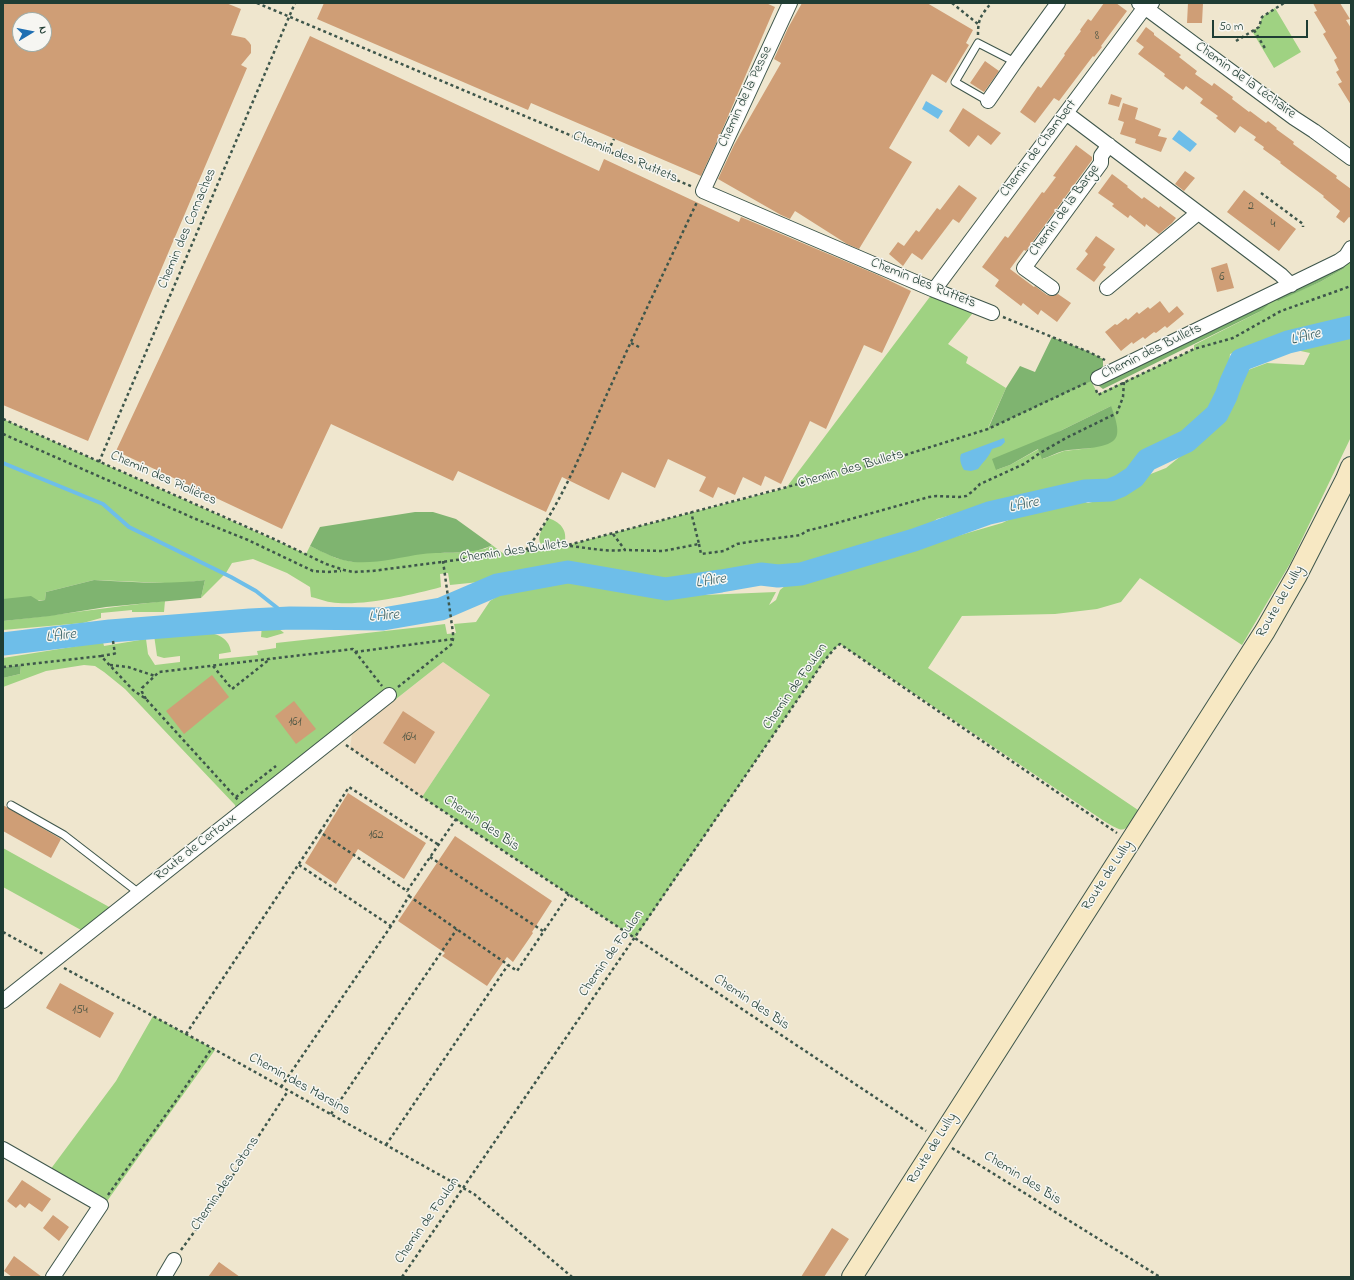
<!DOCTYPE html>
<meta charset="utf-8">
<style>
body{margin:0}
#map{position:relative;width:1354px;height:1280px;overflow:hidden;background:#efe6ce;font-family:"Indie Flower",sans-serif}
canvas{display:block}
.frame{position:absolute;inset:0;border:4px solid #1f3d34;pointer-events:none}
.north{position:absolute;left:12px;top:12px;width:40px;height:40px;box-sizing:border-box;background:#f6f6f2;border:1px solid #a0aca6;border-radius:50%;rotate:80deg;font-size:11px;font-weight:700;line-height:16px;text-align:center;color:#1f3d34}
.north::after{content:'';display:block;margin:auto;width:14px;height:18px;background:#1f6fb2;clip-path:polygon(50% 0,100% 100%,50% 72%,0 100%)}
.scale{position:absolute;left:1212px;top:20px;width:96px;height:18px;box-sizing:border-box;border:2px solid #1f3d34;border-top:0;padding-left:5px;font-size:12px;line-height:14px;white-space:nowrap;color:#1f3d34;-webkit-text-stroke:3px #f6f6f2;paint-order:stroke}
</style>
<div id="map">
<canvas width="1354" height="1280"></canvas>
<div class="frame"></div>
<div class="north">N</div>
<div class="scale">50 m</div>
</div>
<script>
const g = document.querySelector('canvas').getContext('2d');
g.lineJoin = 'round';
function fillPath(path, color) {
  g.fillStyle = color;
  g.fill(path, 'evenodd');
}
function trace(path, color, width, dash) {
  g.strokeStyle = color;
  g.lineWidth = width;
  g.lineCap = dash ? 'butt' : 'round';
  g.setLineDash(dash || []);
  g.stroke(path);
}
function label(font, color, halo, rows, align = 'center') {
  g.font = font + ' "Indie Flower",sans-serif';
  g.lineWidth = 3;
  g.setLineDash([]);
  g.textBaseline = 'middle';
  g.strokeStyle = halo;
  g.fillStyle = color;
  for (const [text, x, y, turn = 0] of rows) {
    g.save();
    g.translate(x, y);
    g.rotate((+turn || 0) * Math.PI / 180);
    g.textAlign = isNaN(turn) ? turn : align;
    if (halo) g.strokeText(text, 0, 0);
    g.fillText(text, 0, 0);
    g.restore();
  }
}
fillPath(new Path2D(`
 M443 662 490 695 422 797 350 748 352 734Z`), '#ecd7ba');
fillPath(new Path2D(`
 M1275 8 1301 52 1274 68 1252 31 1259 27 1262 17Z
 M1351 260V316L1276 337 1230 354 1228 376 1218 400 1207 416 1194 429 1180 440 1144 457 1110 483 1098 486 1073 488 1046 495 991 504 937 519 933 522 908 532 831 557 788 566H760L740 572 666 585 589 568 554 567 489 581 450 585 448 573 440 574 441 587C412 595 368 605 338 603 329 603 320 599 311 597L310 587 287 573 253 559 232 563 226 573 201 598 205 580 182 583H165L94 580 46 592 45 600C31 602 17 599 3 599V419L306 554 310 546 336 558 353 562 424 553H454L485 549 492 545 504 554 526 551 548 549C546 548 544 548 543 546 534 539 544 526 548 518 563 523 568 532 564 546L786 488 932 294 976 309 948 344 968 357 966 363 1006 388 988 428 1091 381 1098 394 1194 349V345L1261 311 1266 301 1274 298 1278 300 1320 282 1345 268 1343 264ZM1111 406 1091 448 1064 451 1043 459 1039 449 1010 465 996 470 1060 431Z
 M1351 334V437L1291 562 1242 645 1140 578 1121 602 1097 609 1055 614 962 616 928 668 1138 810C1124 832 1127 835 1104 821L840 644 835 648 824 661 635 938 422 797 490 695 443 662 391 703 383 693 236 809 235 805 125 689 104 672 95 666 84 665 46 671 3 687V678L20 674 21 665 3 667V658L103 642 104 646 146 639 148 654 155 665 180 662V656L164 658 157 656 154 635C174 633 228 622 231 652L219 654V659L258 655 257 651 276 648V643L421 627 445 624 447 634 456 633 454 624 476 622 490 601 504 592 571 579 629 588 654 597 776 592 769 605 776 600 780 590 791 581 800 583 836 569 878 559 1002 523 1032 509 1079 500 1088 503 1121 495 1139 484 1143 477 1166 468 1208 434 1229 406V399L1237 389 1248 370 1267 363 1304 365 1310 353 1296 350 1299 344Z
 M165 601 164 612H132V610L101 613V618L83 623 3 630V621C57 615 111 607 165 601Z
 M262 625C271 624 277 627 284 633L267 638 261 637Z
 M3 848 111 908 81 930 3 887Z
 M153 1016 215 1050 105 1204 50 1170 116 1081Z`), '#9fd282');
fillPath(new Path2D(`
 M1343 264 1345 268 1320 282 1278 301 1274 298Z
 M1266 301 1268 305 1261 311 1103 389 1099 386 1101 380Z
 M1052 337 1089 352 1103 359V369L1098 378 988 429 1006 388 1020 366 1035 372Z
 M1111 406C1114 414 1121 432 1115 439 1106 450 1076 448 1063 451 1056 453 1049 457 1042 459L1038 449 1010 465 996 470 992 459 1060 431Z
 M415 512H433L456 519 492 545C471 556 445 551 423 554 400 557 377 564 353 562 338 560 324 553 310 546L320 527Z
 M94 580C131 582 168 585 205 580L201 598 106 607 50 616 3 621V599L31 596 39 601 45 600 46 592Z
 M21 665 20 674 3 678V667Z`), '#7fb470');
fillPath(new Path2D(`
 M926 101 943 111 938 119 922 109Z
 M1179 130 1197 144 1190 152 1172 139Z
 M1004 438 1005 442 1001 446 992 449C989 457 983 462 978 469L971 471 964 470C961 465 959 459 961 454Z`), '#6ebee9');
trace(new Path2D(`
 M3 463 103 504 129 527 231 577 256 591 290 618`), '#6ebee9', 4);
trace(new Path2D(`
 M3 644 110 631 250 620 290 618 383 619 441 609 497 585 568 572 666 589 721 581 761 574 778 576 801 574 914 540 989 513 1085 491 1110 490 1120 486 1134 477 1147 460 1187 441 1217 414 1226 396 1231 382 1241 360 1288 342 1351 327`), '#6ebee9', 23);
fillPath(new Path2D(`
 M3 3H226L241 9 231 35 245 38 249 42 251 45V53L241 65 247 68 88 441 3 405ZM20 20H44V44H20Z
 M324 3H766L775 7 723 128 701 176 531 103 528 110 317 19Z
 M802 3H927L973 30 966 43 969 45 946 83 932 74 889 148 912 162 859 249 847 244 795 211 790 219 781 215 718 179 734 145 781 63 774 59 788 28Z
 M1104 3H1116L1127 11 1101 46 1102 47 1094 57 1093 56 1059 101 1054 98 1035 123 1020 112 1038 86 1041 88 1065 55 1064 54 1081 31 1080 30 1088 19 1091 21Z
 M1188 3H1203L1202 23H1187Z
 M1313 3H1340L1350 19 1346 20 1351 28V105L1338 84 1342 82 1336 72 1339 70 1334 60 1337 58 1323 34 1326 32 1314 12 1317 11Z
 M1146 27 1154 33V35L1181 55 1179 57 1197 71 1195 74 1212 86 1214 83 1233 97 1232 99 1249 112 1250 111 1266 123 1268 121 1277 128 1276 129 1294 142 1293 144 1337 176 1336 178 1351 189V218L1349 217 1344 223 1336 217 1340 211 1323 197 1324 196 1280 163 1281 162 1263 149 1264 147 1254 140 1256 137 1240 126 1235 133 1216 118 1218 116 1200 103 1203 99 1186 86 1183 90 1164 76 1165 74 1138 54 1144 47 1136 41Z
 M310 36 599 171 604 159 739 222 741 217 878 275 911 291 882 353 864 345 826 429 810 421 781 484 765 476 761 486 743 477 735 495 718 487 713 498 699 491 706 477 668 459 655 488 622 472 609 500 562 477 546 512 458 471 453 481 331 424 282 529 116 451Z
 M985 61 999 71 984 92 970 83Z
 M1111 94 1122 98 1119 107 1108 104Z
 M1123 103 1138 108 1135 119 1161 129 1158 136 1167 138 1161 152 1135 143 1136 139 1120 134 1124 122 1118 120Z
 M963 108 1001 133 991 145 978 135 969 147 949 131Z
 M1076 145 1092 157V160L1026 251 1024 250 1010 269 1034 287 1035 286 1047 295 1052 296 1058 294 1071 303 1057 322 1041 310 1038 315 1023 303 1021 306 995 286 999 280 982 267 1005 236 1008 238 1042 192 1044 193 1056 177 1053 176Z
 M1185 171 1195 178 1184 191 1175 184Z
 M1112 174 1128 186 1127 187 1142 199 1144 197 1159 208 1160 206 1176 218 1172 223 1159 234 1146 224 1145 227 1130 215 1128 218 1112 206 1114 204 1098 193Z
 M959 185 977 198 959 223 953 219 922 260 912 253 903 266 889 254 898 242 904 246 916 230 919 232 937 208 940 210Z
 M1244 190 1296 229 1279 251 1227 212Z
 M1096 236 1115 249 1103 265 1106 267 1094 282 1076 269 1088 254 1085 251Z
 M1227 263 1234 288 1217 292 1211 268Z
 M1160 301 1169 313 1177 306 1184 314 1167 328 1165 326 1156 333 1154 332 1145 339 1143 337 1133 344 1132 342 1121 351 1105 332 1115 324 1117 325 1126 318 1128 320 1137 312 1139 314 1148 307 1150 309Z
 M212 675 229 697 184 734 166 711Z
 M294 701 316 729 296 744 275 716Z
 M403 711 435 732 415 764 383 743Z
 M348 793 426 843 404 879 358 849 336 884 305 863Z
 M3 805 61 839 51 858 3 831Z
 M455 836 552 901 532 932 533 933 513 962 507 957 487 986 442 956 445 953 398 921Z
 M60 983 114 1013 100 1038 46 1008Z
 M22 1180 51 1199 42 1212 29 1203 25 1208 20 1204 16 1208 7 1201Z
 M53 1215 69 1227 59 1241 43 1228Z
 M832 1228 849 1239 824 1277H801Z
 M14 1256 42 1277H12L4 1271Z
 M219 1262 240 1277H208Z`), '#cf9e76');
const lane = new Path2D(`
 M988 101 955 82 978 43 1015 62
 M11 805 64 835 139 893`);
const street = new Path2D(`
 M790 3 703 191 934 290 992 313
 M1139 3 1294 118 1314 131 1351 158
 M988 101 1015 62 1058 3
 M1066 113 1281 275 1291 285
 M1052 288 1024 268 1101 163V156L1109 145
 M1107 288 1198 213
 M934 290 1145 7 1152 3
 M1098 378 1339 261 1346 256 1351 248
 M3 1001 389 695
 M3 1149 101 1205 53 1277
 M164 1277 174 1260`);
const secondary = new Path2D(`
 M852 1277 1265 631 1297 575 1346 479 1351 467`);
trace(lane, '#3e564b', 9);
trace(street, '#3e564b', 16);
trace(secondary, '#3e564b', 22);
trace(new Path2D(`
 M257 3 693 187
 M952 3 978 24
 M1254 30 1266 50
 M978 35C978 18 981 16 991 3
 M1236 41 1259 27 1262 17 1284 3
 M608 151 614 139
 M1261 193 1303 224V227
 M1003 317 1089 352 1105 360
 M631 343 639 347
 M1096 390 1098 395 1194 349 1233 338 1281 311 1351 286
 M3 419 274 539 326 564 344 570 353 572 372 571 526 551 549 549 568 545 889 460 988 429 1088 382
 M3 434 198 520 248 540 313 571 328 572 341 571
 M99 462 295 3
 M613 534 625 550 663 551 699 544 691 512
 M699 544 701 554 724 551 737 544 748 542 801 535 806 531 826 526 929 497 937 496 959 497 966 496 973 491 980 484 1024 464 1040 453 1066 438 1117 413 1123 397 1124 382
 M570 546C589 548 607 552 625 550
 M526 550C562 504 583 448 607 394 636 330 667 266 697 202
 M113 641 115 654
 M355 652 453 639
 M101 656 118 653
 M110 665 128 667 155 676
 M213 666 232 689 270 659
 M3 667 101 656 133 690 146 699 238 800
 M398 687 452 644 453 639V633L443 561
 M146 699 142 692V688L159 672 353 649 382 686
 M346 745 422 797 926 1131
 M236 797 276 766
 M320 832 349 787 439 845
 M430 857 543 931
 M299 865 391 926 409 896 407 891
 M409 896 517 971 569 894
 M3 932 43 954
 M64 968 212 1048 474 1194 572 1277
 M186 1034 320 832 407 891 456 819
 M281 1087 391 926
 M331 1114 457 929
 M386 1145 508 965
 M952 1148 1160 1277
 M108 1195 175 1102 212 1048
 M181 1250 211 1209 288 1091
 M402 1277 824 661 835 648 840 644 1117 833`), '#3e564b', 2.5, [3, 3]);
trace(lane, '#fff', 7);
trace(street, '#fff', 14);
trace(secondary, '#f7e8c3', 20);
label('12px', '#4b5544', null, [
 ["8",1097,37],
 ["2",1251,207],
 ["4",1273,225],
 ["6",1222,278],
 ["161",295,723],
 ["164",409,738],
 ["162",376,836],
 ["154",80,1011]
]);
label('14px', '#1f3d34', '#f6f6f2', [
 ["Chemin de la Léchaire",1245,81,36],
 ["Chemin de la Pesse",746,97,-65],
 ["Chemin de Chambert",1039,149,-53],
 ["Chemin des Ruttets",625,158,23],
 ["Chemin de la Barge",1065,211,-54],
 ["Chemin des Cornaches",188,229,-67],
 ["Chemin des Ruttets",923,284,22],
 ["Chemin des Bullets",1152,352,-26],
 ["Chemin des Bullets",851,470,-16],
 ["Chemin des Piolières",163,479,24],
 ["Chemin des Bullets",514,552,-8],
 ["Route de Lully",1281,602,-60],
 ["Chemin de Foulon",796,687,-55],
 ["Chemin des Bis",481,824,34],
 ["Route de Certoux",196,848,-38],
 ["Route de Lully",1108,876,-57],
 ["Chemin de Foulon",612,954,-55],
 ["Chemin des Bis",751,1003,34],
 ["Chemin des Marsins",299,1085,29],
 ["Route de Lully",933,1149,-58],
 ["Chemin des Bis",1022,1179,32],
 ["Chemin des Catons",226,1184,-56],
 ["Chemin de Foulon",428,1221,-55]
]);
label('italic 15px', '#335d61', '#f6f6f2', [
 ["L'Aire",1306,338,-14],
 ["L'Aire",1024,506,-12],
 ["L'Aire",711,582,-9],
 ["L'Aire",384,617,-5],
 ["L'Aire",61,637,-7]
]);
</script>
